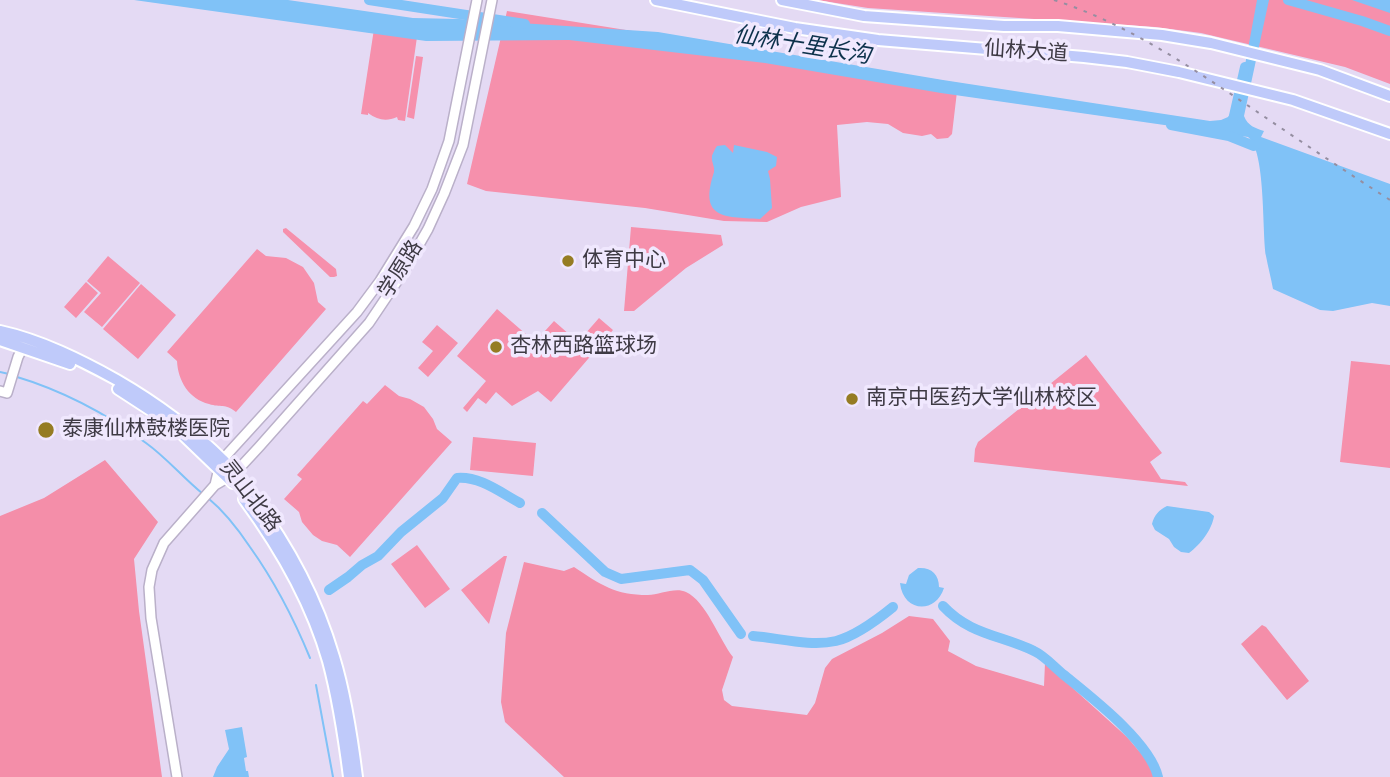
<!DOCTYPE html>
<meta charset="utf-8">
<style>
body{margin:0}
canvas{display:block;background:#e4daf4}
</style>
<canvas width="1390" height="777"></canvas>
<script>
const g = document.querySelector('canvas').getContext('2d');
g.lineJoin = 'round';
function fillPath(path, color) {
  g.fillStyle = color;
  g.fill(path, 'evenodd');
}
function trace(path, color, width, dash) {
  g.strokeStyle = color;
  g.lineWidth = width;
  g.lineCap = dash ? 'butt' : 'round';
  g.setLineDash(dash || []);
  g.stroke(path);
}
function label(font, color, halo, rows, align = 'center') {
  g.font = font + ' "Source Sans 3","Noto Sans SC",sans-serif';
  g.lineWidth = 7;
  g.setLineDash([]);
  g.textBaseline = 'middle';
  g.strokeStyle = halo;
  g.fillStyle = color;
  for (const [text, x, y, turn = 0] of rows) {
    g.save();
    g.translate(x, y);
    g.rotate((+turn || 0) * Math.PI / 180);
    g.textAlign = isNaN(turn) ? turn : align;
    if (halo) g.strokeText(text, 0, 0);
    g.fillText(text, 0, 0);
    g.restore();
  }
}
fillPath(new Path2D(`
 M817 0H1390V84L1345 67 1201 33 1155 27 868 8Z
 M507 11 958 83 952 134 948 138 937 139 931 134 922 136 903 133 888 124 867 122 837 125 841 197 801 207 767 222 724 221 645 208 486 191 467 184Z
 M374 29 417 37 405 121 398 120 397 117C386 122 378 120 368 113V115L361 114Z
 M416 56 423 57 414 119 407 117Z
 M631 227 721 235 723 245 686 268 634 311H624Z
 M286 228 336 269 337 276 334 277H330L283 232V229Z
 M257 249 266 256 286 258 303 267 314 283 318 302 326 309 236 412C225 403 221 408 209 404 189 399 178 381 177 361L167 352Z
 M108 256 140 283 102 327 84 312 101 293 87 281Z
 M86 282 98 293 76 318 64 307Z
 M141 284 176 315 138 359 103 329Z
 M497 309 535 342 554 321 578 342 599 318 613 330 551 402 538 391 512 406 496 392 486 404 478 398 467 412 463 408 486 381 457 356Z
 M437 325 458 343 428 377 418 368 433 351 422 342Z
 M1086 355 1162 453 1150 462 1161 479 1185 482 1188 486 974 462 975 449 978 442Z
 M1351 361 1390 365V468L1340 462Z
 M385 385 399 396 410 399 424 407 433 419 437 429 452 442 350 557 337 545 322 541 313 535 302 522 299 512 284 499 302 479 297 475 363 401 367 404Z
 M473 437 536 443 533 476 470 470Z
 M417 545 450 589 425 608 391 564Z
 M504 556H507L489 624 461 590Z`), '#f690ac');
fillPath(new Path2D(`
 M105 460 158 522 134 559 139 611 162 777H0V516L44 498Z
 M524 562 564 571 574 567C601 585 615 595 648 595 659 595 675 587 686 592 706 601 719 639 733 657L722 690 724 700 732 706 807 715 815 703 825 668 832 659 882 633 909 616 933 619 950 641 948 651 976 666 1044 686 1045 663 1127 737 1150 764 1154 777H564L505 722 501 702 506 633Z
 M1262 625 1266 627 1309 681 1287 700 1241 644Z`), '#f48ea9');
fillPath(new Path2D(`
 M134 0H288L413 18 459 19 658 32 943 80 1210 121 1221 120 1228 117 1238 103 1257 0H1269L1244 116C1248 126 1255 128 1264 131L1261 137 1390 184V306L1372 303 1333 311 1320 310 1273 289C1271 278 1268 267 1266 256 1262 232 1266 150 1248 137L941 93 765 63 569 40 426 41Z
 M1352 0H1390V13Z
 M725 145 733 153 734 145 767 152 777 157 776 166 768 171 770 179 772 208 760 219C722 217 699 218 714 172 715 166 711 162 712 156 712 155 716 147 717 146Z
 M1167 506 1209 512 1214 516C1212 530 1200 545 1189 553L1181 552 1174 547 1169 539 1155 530 1152 524C1154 515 1159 510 1167 506Z
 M918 568C931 567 939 574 939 587L944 588C935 615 903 612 900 583L906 584 909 575Z
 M242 727 247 757 244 758 246 771H248L249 777H213L217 767 229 749 225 730Z`), '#80c2f7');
trace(new Path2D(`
 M0 372 9 374
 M14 376C61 390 107 414 146 443 167 458 183 478 203 494
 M208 498C225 512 238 529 250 547 275 582 294 619 310 658
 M316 685 333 777`), '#80c2f7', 2);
trace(new Path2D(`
 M369 0 525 24
 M1288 0 1362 21 1390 31
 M1233 120 1245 67
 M1171 125 1229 136 1254 146
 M542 513 605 572 621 579 690 570 703 580 741 634
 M329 590 348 577 362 565 378 556 401 532 443 498 457 478C480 476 501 493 520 503
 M943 606C970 635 1001 635 1034 651 1045 656 1054 667 1064 675 1091 697 1150 742 1158 777
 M753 636C779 638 810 647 836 641 856 636 877 620 893 607`), '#80c2f7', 10);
const minor = new Path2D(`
 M0 391 7 393 18 357 23 347
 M215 485 219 468 222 460 357 312 380 281 414 226 432 189 449 141 477 0
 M177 777 151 618 149 587 152 570 164 543 215 485 234 474 259 447 369 323 404 271 428 229 444 194 463 145 492 0`);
const major = new Path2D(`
 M656 0 795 28 878 40 1084 57 1127 62 1179 72 1293 100 1390 134
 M782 0 864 16 1004 26H1058L1162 35 1211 43 1320 70 1390 96
 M0 331C41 340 81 360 117 380 155 402 192 429 223 460 234 472 243 485 252 497 289 546 317 599 334 657 346 696 352 737 357 777
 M0 340 70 364
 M118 389 161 417 182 434 233 483
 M244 499C280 548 311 601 328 661 338 698 344 738 349 777`);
trace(minor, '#bab0c9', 12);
trace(major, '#fff', 14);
trace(minor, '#fff', 9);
trace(major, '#bfcafa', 10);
trace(new Path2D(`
 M1054 0C1128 24 1192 68 1256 111 1300 141 1345 171 1390 200`), '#958ea1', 2, [3.5, 7]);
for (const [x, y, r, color] of [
 [568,261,7,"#957c23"],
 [496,347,7,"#957c23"],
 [852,399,7,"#957c23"],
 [46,430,9,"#957c23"]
]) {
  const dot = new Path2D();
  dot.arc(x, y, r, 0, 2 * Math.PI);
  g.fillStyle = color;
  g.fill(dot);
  trace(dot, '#f0e8fe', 2.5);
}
label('21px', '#3e3a44', '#f0e8fe', [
 ["仙林大道",1026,53,4],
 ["学原路",402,270,-58],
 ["灵山北路",249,497,52]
]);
label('21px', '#3e3a44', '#f0e8fe', [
 ["体育中心",582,261],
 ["杏林西路篮球场",510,347],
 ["南京中医药大学仙林校区",866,399],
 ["泰康仙林鼓楼医院",62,430]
], 'left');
label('italic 23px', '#0c314b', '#f0e8fe', [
 ["仙林十里长沟",802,47,9]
]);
</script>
